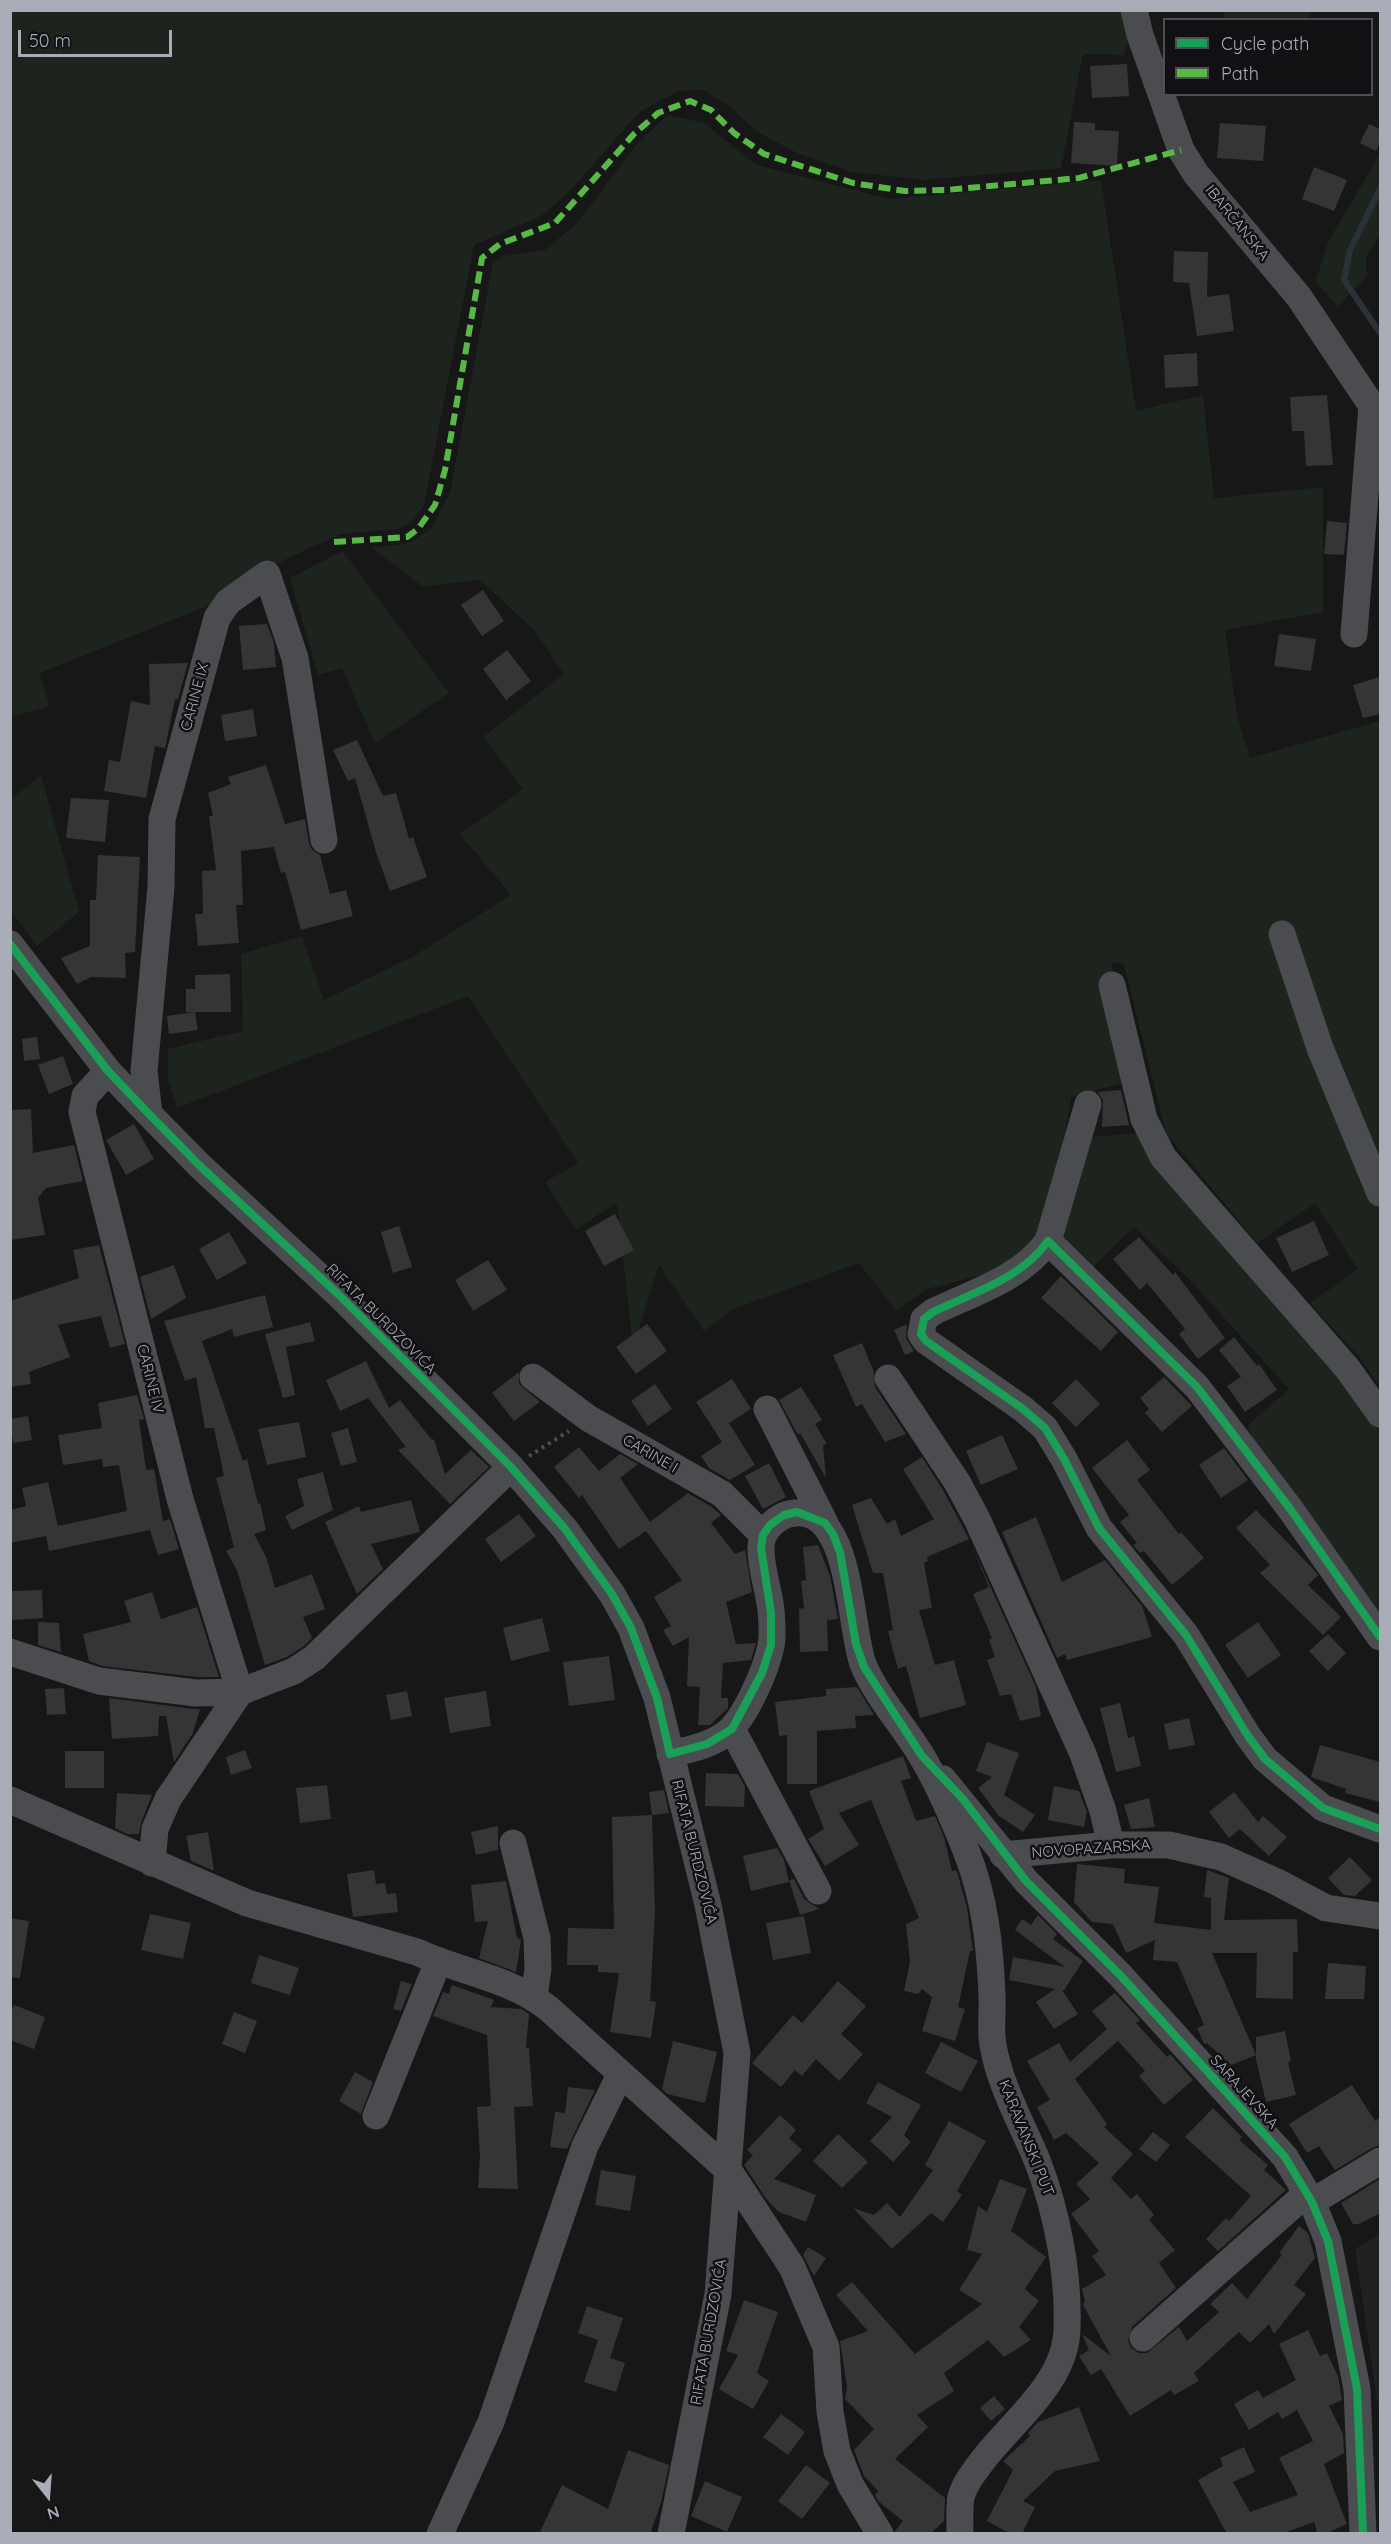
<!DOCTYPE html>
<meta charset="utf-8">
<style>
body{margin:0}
#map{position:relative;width:1391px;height:2544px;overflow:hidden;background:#171717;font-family:Quicksand,sans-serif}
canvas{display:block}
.frame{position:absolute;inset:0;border:12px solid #a8adb8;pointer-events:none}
.legend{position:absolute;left:1163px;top:18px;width:210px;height:78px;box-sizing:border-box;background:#111113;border:2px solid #4d4f55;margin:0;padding:8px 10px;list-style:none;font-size:18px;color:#a8adb8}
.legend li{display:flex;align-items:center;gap:12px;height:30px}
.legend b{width:30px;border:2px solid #4d4f55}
.north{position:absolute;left:18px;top:2466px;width:60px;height:60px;-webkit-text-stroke:4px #111113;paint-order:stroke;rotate:163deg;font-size:16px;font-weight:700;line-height:24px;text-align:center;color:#a8adb8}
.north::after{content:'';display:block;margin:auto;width:21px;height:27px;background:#a8adb8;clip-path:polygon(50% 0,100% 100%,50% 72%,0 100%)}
.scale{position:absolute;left:18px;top:30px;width:154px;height:27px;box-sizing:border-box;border:3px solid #a8adb8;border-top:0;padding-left:8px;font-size:18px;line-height:21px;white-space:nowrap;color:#a8adb8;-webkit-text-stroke:4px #111113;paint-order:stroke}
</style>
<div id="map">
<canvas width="1391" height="2544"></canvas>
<div class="frame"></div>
<ul class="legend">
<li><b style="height:8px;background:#1a9f57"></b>Cycle path</li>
<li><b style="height:8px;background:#58b947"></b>Path</li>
</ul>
<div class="north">N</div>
<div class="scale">50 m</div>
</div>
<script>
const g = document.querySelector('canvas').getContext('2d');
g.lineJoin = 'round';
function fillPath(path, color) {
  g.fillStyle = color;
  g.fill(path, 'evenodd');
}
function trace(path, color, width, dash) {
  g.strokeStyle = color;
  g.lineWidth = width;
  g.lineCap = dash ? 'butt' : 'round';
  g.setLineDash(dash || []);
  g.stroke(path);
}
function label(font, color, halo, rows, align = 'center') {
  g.font = font + ' Quicksand,sans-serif';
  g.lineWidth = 5;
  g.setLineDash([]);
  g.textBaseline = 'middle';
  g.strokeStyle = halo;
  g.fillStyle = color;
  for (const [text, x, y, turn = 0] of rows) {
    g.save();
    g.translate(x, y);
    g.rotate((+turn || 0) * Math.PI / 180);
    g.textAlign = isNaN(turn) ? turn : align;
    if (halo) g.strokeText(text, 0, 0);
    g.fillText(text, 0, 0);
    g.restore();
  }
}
fillPath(new Path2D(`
 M1380 2234V2406L1378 2407 1355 2249Z`), '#212123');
fillPath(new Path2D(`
 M1131 10 1133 18 1124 55 1083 54 1061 168 923 180 852 172 797 153 756 131 731 107 703 90 679 91 639 112 568 193 541 216 474 245 424 505 411 522 397 529 340 534 280 562 230 597 40 673 49 706 11 717 10 11Z
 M1223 11V10L1311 11 1310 20 1224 19Z
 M668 115 704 123 756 165 890 199 1101 180 1136 411 1203 395 1214 498 1323 487V612L1225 630 1237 716 1250 758 1380 721V1387L1361 1359 1310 1303 1358 1269 1315 1203 1257 1243 1166 1133 1124 964 1111 962 1134 1080 1071 1097 1047 1240 1012 1267 927 1289 896 1311 859 1263 731 1310 704 1331 659 1265 633 1347 617 1202 576 1230 545 1182 578 1163 468 996 177 1108 168 1079V1049L243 1031 241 954 302 936 324 1000 414 956 511 895 460 834 523 789 483 737 564 674 534 630 480 580 423 587 372 548 409 543 431 529 450 493 493 263 503 256 545 250 576 224 638 143Z
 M1380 154V234L1366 257 1367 276 1337 307 1316 281 1328 242Z
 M343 551 449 693 375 743 342 668 318 675 290 578Z
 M41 775 79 912 37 946 11 911 10 800Z
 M1139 1133 1380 1426V1624L1255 1448 1248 1425 1289 1389 1189 1279 1134 1227 1087 1273 1058 1248 1081 1138Z`), '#1d241e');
trace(new Path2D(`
 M1380 189 1350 250 1344 280 1380 333`), '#2a3239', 6);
fillPath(new Path2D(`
 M1127 64 1129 96 1092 98 1090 66Z
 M1074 122 1095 123V130L1119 131 1117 166 1071 163Z
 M1220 123 1266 126 1263 161 1217 158Z
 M1369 124 1380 129V142L1376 151 1360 143Z
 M1314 167 1347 180 1334 211 1302 199Z
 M1174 251 1208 252 1207 297 1229 294 1234 331 1197 336 1189 283 1173 282Z
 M1197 353 1198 386 1165 388 1164 355Z
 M1327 395 1333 465 1306 466 1304 431H1292L1290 397Z
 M1327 521 1347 523 1344 555 1324 554Z
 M483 590 504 621 482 636 461 605Z
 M267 624 274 643 276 667 243 670 239 626Z
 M1279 634 1316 639 1311 671 1274 666Z
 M507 650 531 681 506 700 483 669Z
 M188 663 178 699H175L165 748 155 746 146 798 104 791 109 760 120 762 131 701 150 705 149 664Z
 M1380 677V714L1363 718 1353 685Z
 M253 709 257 736 225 741 221 715Z
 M357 740 383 796 396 793 409 839 413 837 427 877 390 891 376 852 355 778 348 781 333 750Z
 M266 765 285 824 305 819 309 843 312 850 320 855 330 894 346 890 353 916 301 930 285 872 281 873 274 847 241 851 243 905H236L239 943 198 946 195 914H203L202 871 216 870 209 816H213L208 793 231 784 228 777Z
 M71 798 109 800 105 842 66 838Z
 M98 855 140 857 135 952 125 953 126 978 91 977 77 984 61 958 90 946V900H96Z
 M230 974 231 1012H186V989H195V975Z
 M195 1012 198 1030 169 1034 167 1016Z
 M37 1037 40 1059 24 1061 22 1039Z
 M63 1056 73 1084 49 1094 38 1065Z
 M1121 1090 1129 1125 1102 1127 1103 1101 1098 1092Z
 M31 1109 33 1153 74 1145 83 1181 46 1188 38 1198 45 1235 10 1240V1110Z
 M134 1124 154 1159 126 1175 106 1140Z
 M615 1214 634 1250 604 1266 585 1231Z
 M1314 1221 1329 1255 1292 1272 1276 1238Z
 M399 1226 412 1267 393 1273 381 1232Z
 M229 1232 247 1263 217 1280 199 1249Z
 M1139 1237 1173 1275 1175 1272 1225 1338 1198 1359 1179 1334 1185 1329 1147 1283 1140 1290 1113 1259Z
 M99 1245 125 1344 110 1348 101 1316 58 1325 70 1357 29 1372 31 1384 10 1387V1301L79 1278 73 1250Z
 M488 1260 507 1290 473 1311 455 1280Z
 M174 1265 186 1298 151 1319 140 1277Z
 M1061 1276 1118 1332 1101 1351 1041 1298Z
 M265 1295 273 1327 234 1337 232 1329 202 1341 243 1461 247 1459 258 1504 260 1503 266 1530 254 1534 267 1559 275 1588 312 1574 325 1609 303 1617 312 1638 304 1646 287 1657 265 1665 237 1570 226 1551 234 1547 216 1478 224 1476 214 1428H205L196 1377 185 1381 164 1321Z
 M310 1322 315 1341 286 1347 295 1395 283 1398 265 1334Z
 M647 1324 667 1351 636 1374 616 1347Z
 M907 1324 906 1338 914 1351 905 1355 894 1330Z
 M1234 1337 1257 1366 1259 1364 1277 1390 1245 1412 1227 1386 1241 1377 1219 1350Z
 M862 1343 874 1372 875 1387 906 1434 885 1442 862 1404 856 1407 833 1355Z
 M366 1361 389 1408 400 1400 432 1440 434 1439 445 1474 471 1450 489 1467 450 1504 398 1450 406 1447 368 1398 340 1411 326 1380Z
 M519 1372V1384L540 1402 514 1421 492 1393Z
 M1164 1377 1192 1406 1162 1432 1145 1413 1149 1409 1140 1398Z
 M732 1379 751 1409 729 1423 755 1465 730 1480 709 1468 701 1456 722 1442 696 1402Z
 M1076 1379 1100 1404 1076 1427 1052 1403Z
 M655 1384 672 1409 648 1426 631 1401Z
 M801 1387 822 1420 815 1424 827 1444 823 1445 826 1478 800 1433 798 1435 779 1400Z
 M137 1395 144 1419 139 1420 146 1470 154 1469 163 1521 170 1519 179 1549 158 1555 150 1530 49 1551 46 1536 10 1543V1510L26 1506 22 1488 48 1482 58 1526 127 1511 119 1465 103 1467 102 1459 63 1465 58 1435 102 1428 98 1403Z
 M28 1416 32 1440 13 1443 10 1419Z
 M299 1422 306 1457 267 1465 258 1429Z
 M348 1428 357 1462 341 1466 331 1433Z
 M1002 1435 1018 1469 981 1485 966 1451Z
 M1127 1440 1150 1470 1137 1480 1179 1534 1181 1532 1204 1558 1172 1585 1144 1551 1140 1553 1133 1545 1137 1543 1120 1522 1129 1515 1092 1468Z
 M579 1447 599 1471 620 1454 638 1464 620 1478 650 1522 688 1493 712 1507 721 1515 711 1523 735 1554 745 1550 752 1592 726 1602 736 1644 756 1643 751 1660 723 1663 721 1698H728V1708L710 1725H698L700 1687 687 1686 689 1637 673 1646 663 1630 671 1626 654 1597 682 1580 646 1531 619 1549 582 1495 579 1498 554 1467Z
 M1224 1448 1248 1480 1221 1498 1199 1465Z
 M922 1457 943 1490 969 1539 927 1557 928 1561 924 1563 932 1608 919 1610 935 1665 954 1660 966 1705 920 1718 906 1666 898 1669 888 1631 893 1630 883 1573H873L852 1505 871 1498 887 1524 895 1519 901 1536 934 1519 903 1469Z
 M769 1463 786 1497 763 1509 745 1476Z
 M323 1472 333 1510 292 1530 285 1516 304 1506 297 1479Z
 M411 1500 420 1532 371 1544 383 1569 357 1594 325 1522 359 1506 361 1512Z
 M1256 1510 1314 1570 1318 1575 1308 1585 1341 1617 1323 1635 1260 1573 1270 1565 1236 1528Z
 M519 1514 536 1536 501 1562 485 1539Z
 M1036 1517 1062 1582 1105 1560 1142 1606 1152 1637 1067 1660 1065 1654 1057 1658 1002 1532Z
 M971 1544 1036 1687 1041 1716 1020 1721 1011 1694 1000 1696 987 1660 995 1657 989 1640 992 1638 973 1594 989 1587Z
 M818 1545 830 1576 838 1619 827 1620 828 1651 800 1652 799 1609 804 1608 801 1581 806 1580 803 1547Z
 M42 1590 43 1618 12 1620 11 1591Z
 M152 1592 161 1619 197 1607 219 1677H197L102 1666 89 1661 83 1634 131 1622 124 1601Z
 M542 1618 550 1651 511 1661 503 1628Z
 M38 1622 59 1623 61 1652 38 1645Z
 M1258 1622 1281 1655 1248 1678 1225 1645Z
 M1328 1634 1346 1653 1328 1671 1309 1651Z
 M609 1656 615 1700 569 1706 563 1662Z
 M857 1687 874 1715 855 1716 856 1728 817 1731V1784H787V1735L779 1736 775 1702 826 1696V1689Z
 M64 1688 66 1714 47 1715 45 1689Z
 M407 1691 412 1716 391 1720 386 1695Z
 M486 1691 491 1726 450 1733 444 1698Z
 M109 1698 194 1709H200L193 1733 174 1762 166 1716H159L158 1736 112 1739Z
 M1120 1703 1128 1738 1134 1736 1141 1766 1116 1772 1100 1708Z
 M1189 1718 1195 1745 1169 1750 1164 1724Z
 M987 1742 1019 1753 1004 1795 1035 1815 1023 1832 999 1816 978 1788 992 1777 976 1771Z
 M1320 1745 1380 1762V1802L1345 1793 1346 1789 1311 1777Z
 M245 1750 252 1768 231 1775 226 1757Z
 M65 1751H104V1788H65Z
 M903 1756 911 1778 901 1781 916 1821 935 1816 944 1837 952 1871 956 1870 958 1875 967 1908 973 1951H970L958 2007 965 2009 955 2041 922 2031 932 1997 922 1989 918 1994 904 1991 910 1962 906 1924 919 1918 871 1800 839 1813 859 1845 825 1866 808 1839 824 1829 809 1791Z
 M706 1773 738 1774 745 1787 744 1807 705 1806Z
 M327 1785 331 1819 300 1823 296 1788Z
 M1054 1786 1079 1791 1087 1812 1084 1827 1048 1820Z
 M664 1790 669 1813 652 1815 649 1792Z
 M1234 1792 1258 1822 1263 1816 1287 1837 1269 1856 1240 1829 1229 1838 1209 1812Z
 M117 1793 152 1795 141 1823 139 1834H127L115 1828Z
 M1149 1798 1155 1827 1131 1829 1124 1805Z
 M652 1815 655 1912 650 2001 656 2002 651 2038 610 2032 619 1973 598 1972V1965H567L568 1928 614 1929 612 1817Z
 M498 1826V1850L476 1855 471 1832Z
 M208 1832 214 1870H212L191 1861 186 1836Z
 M777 1848 784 1860 789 1882 751 1891 743 1856Z
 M1350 1857 1372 1880 1355 1896 1344 1895 1328 1878Z
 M1077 1864 1125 1869 1124 1883 1159 1887 1154 1923 1211 1930V1898L1204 1897 1207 1870 1229 1878 1224 1920 1297 1919 1298 1952H1293V1999L1256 1998 1257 1953H1212L1256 2055 1231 2065 1207 2043 1204 2044 1197 2028 1204 2025 1177 1962 1153 1960 1155 1940 1126 1953 1113 1924 1092 1922 1074 1902Z
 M374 1870 376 1884 385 1883 387 1894 396 1893 398 1912 353 1917 347 1874Z
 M794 1879 804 1899 819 1909 800 1915 789 1880Z
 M506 1881 517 1938 521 1940 516 1972 479 1958 488 1921 475 1922 471 1885Z
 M150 1914 191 1923 183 1959 141 1950Z
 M1038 1915 1057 1934 1053 1939 1083 1961 1064 1990H1062L1078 2014 1054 2029 1036 2002 1055 1989 1009 1980 1013 1957 1065 1967 1015 1930 1022 1919 1031 1925Z
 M804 1916 811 1953 773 1960 766 1923Z
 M10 1918 29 1921 20 1978 10 1977Z
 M259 1955 299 1968 290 1995 251 1983Z
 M1328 1963 1366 1966 1364 1999H1325Z
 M401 1981 412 1984 401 2011 393 2009Z
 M838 1981 866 2006 841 2034 863 2054 839 2081 816 2059 802 2076 795 2070 781 2087 752 2063 793 2015 802 2023Z
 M452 1985 494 2000 491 2007 521 2009 529 2014 526 2048H529L533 2106 514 2107 518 2189 478 2188 480 2156 477 2107 491 2106 487 2035 433 2016 443 1992 449 1994Z
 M1115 1993 1140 2020 1136 2023 1167 2057 1170 2054 1193 2080 1164 2105 1139 2076 1145 2071 1118 2041 1075 2079 1107 2124 1104 2127 1133 2154 1111 2178 1131 2199 1137 2194 1154 2215 1149 2220 1175 2250 1159 2263 1176 2288 1132 2327 1128 2341 1131 2348 1139 2353H1147L1179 2327 1187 2341 1219 2312 1210 2304 1232 2283 1247 2299 1282 2255 1279 2253 1299 2226 1308 2233 1315 2258 1294 2285 1306 2294 1274 2334 1269 2324 1250 2343 1239 2332 1194 2373 1199 2381 1174 2395 1171 2390 1130 2416 1101 2369 1091 2375 1079 2356 1089 2350 1082 2334 1111 2356 1083 2305 1085 2301 1082 2289 1106 2275 1092 2256 1099 2251 1071 2214 1090 2199 1076 2184 1099 2163 1066 2133 1054 2140 1037 2107 1050 2100 1027 2061 1059 2043 1070 2062 1107 2029 1092 2011Z
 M14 2005 45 2017 34 2049 10 2040V2015Z
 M234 2012 257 2021 245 2053 222 2044Z
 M1285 2031 1291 2061 1288 2062 1296 2095 1266 2102 1256 2060V2037Z
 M673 2041 717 2052 705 2103 667 2094 662 2089Z
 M941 2042 978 2061 961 2092 925 2073Z
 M355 2072 373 2082 361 2114 339 2101Z
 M878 2082 921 2105 904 2135 911 2142 893 2162 870 2141 892 2117 866 2103Z
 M1352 2085 1375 2121 1380 2117V2145L1372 2148 1335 2170 1319 2146 1307 2153 1289 2124Z
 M568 2087 594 2090V2092L567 2149 550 2147 555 2112 565 2113Z
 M1213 2108 1242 2137 1239 2140 1268 2165 1264 2170 1286 2190 1218 2251 1206 2239 1226 2218 1229 2221 1251 2196 1185 2137Z
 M780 2115 796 2130 789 2138 802 2150 774 2179 816 2195 806 2222 779 2212 767 2200 744 2165 753 2155 747 2150Z
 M949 2121 986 2141 957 2191 962 2195 943 2222 931 2213 892 2249 853 2208 874 2215 887 2203 900 2217 933 2170 925 2165Z
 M1153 2132 1170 2145 1156 2162 1139 2149Z
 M838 2134 868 2162 842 2188 813 2161Z
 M601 2170 636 2176 630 2211 595 2205Z
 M1000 2179 1027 2189 1011 2231 1046 2257 1025 2289 1039 2301 1019 2327 1031 2340 1004 2357 988 2340 944 2373 954 2391 917 2415 928 2427 895 2459 945 2498 944 2521 930 2534H896L895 2531 903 2521 878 2501 875 2495 878 2491 864 2476 854 2450 874 2429 845 2399 847 2387 840 2341 868 2331 836 2295 852 2282 915 2354 982 2304 959 2290 982 2254 967 2250 978 2206 987 2212Z
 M1380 2179V2213L1359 2224H1353L1341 2203Z
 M808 2247 826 2258 814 2276 803 2255Z
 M744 2300 778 2312 757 2373 769 2381 753 2409 719 2389 738 2355 726 2351Z
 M587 2306 623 2318 610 2358 625 2363 616 2392 584 2382 598 2340 578 2333Z
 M1308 2330 1320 2356 1327 2353 1338 2376 1342 2400 1329 2406 1343 2434 1344 2453 1324 2464 1347 2524 1325 2534H1318L1314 2522 1281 2534H1227L1198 2480 1223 2466 1220 2458 1244 2447 1255 2472 1233 2482 1250 2512 1298 2495 1279 2458 1313 2441 1297 2410 1282 2419 1278 2412 1249 2430 1234 2404 1258 2390 1263 2398 1296 2380 1279 2344Z
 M994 2396 1005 2409 991 2421 980 2408Z
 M1079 2407 1100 2461 1055 2471 1023 2501 1035 2507 1022 2534H1011L987 2521 1013 2470 1003 2461 1030 2436 1028 2433 1038 2422Z
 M781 2414 805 2432 788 2455 763 2437Z
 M628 2450 669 2465 661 2503 650 2534H539L562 2485 608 2509Z
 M806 2465 830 2483 802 2519 778 2501Z
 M705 2481 742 2497 727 2532 691 2516Z`), '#353536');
trace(new Path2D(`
 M529 1456 569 1431`), '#4d4e52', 4, [3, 4.5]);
trace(new Path2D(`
 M1134 10 1140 35 1181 150 1196 174 1299 297 1372 406 1380 414
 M1354 634 1372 406
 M1282 934 1320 1048 1380 1193
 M10 944 108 1071 149 1114 200 1166 339 1295 511 1467 565 1529 612 1594 631 1628 657 1698 708 1905 737 2053 718 2294 671 2534
 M1112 985 1144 1119 1163 1157 1347 1368 1380 1414
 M149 1114 144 1071 161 887 162 819 217 618 228 602 267 574 295 658 324 840
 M1048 1241 1088 1104
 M533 1377 588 1418 722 1494 763 1535
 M888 1378 957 1482 977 1519 1083 1754 1103 1811 1111 1845
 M767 1409 825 1523
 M1380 1637 1291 1510 1197 1387 1048 1241C1021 1279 974 1292 933 1312L924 1319 921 1334 926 1341 1023 1409 1045 1428 1064 1459 1099 1528 1186 1635 1248 1736 1265 1759 1323 1808 1380 1829
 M10 1652 99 1681 196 1693 240 1692 180 1499 82 1112 85 1096 108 1071
 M732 1729 818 1891
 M670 1754C688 1750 708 1746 724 1735 744 1722 766 1670 771 1646 773 1636 772 1622 771 1610 769 1590 760 1567 761 1546 762 1530 777 1515 794 1513 852 1506 849 1626 863 1664 876 1696 903 1725 921 1755 940 1786 954 1820 967 1853 985 1899 990 1946 992 1995 993 2011 990 2029 993 2045 1000 2086 1021 2122 1037 2160 1057 2212 1069 2273 1067 2329 1066 2382 1013 2421 983 2460 974 2472 965 2483 961 2497 959 2508 960 2522 960 2534
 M943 1779 1026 1881 1120 1975 1285 2157 1312 2202 1328 2241 1357 2389 1363 2534
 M10 1800 247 1903 417 1952C460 1972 510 1978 548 2008L729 2171 792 2267 826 2347 830 2412 837 2451 850 2484 880 2534
 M513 1843 537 1938 538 1969 534 1997
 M1003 1855 1111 1845H1169L1221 1857 1277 1882 1326 1908 1380 1916
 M152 1863 155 1829 168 1799 240 1692 294 1671 314 1658 511 1467
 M376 2116 438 1962
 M1312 2202 1380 2161
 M1143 2338 1307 2193
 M440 2534 491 2422 585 2146 620 2075`), '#4b4c50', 27);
trace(new Path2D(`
 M334 542 407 537 418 529 435 505 445 470 482 258 500 244 555 223 634 134 658 113 690 101 711 110 734 133 764 154 853 183 905 191 946 190 1079 178 1181 150`), '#58b947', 6, [12, 6]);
trace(new Path2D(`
 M10 944 108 1071 149 1114 200 1166 339 1295 511 1467 565 1529 612 1594 631 1628 657 1698 670 1754 707 1744 732 1729 762 1673 771 1645V1613L761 1548 763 1535 770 1525 784 1515 797 1512 825 1523 833 1534 840 1552 856 1644 864 1667 922 1756 962 1798 1026 1881 1120 1975 1285 2157 1312 2202 1328 2241 1357 2389 1363 2534
 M1380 1637 1291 1510 1197 1387 1048 1241C1021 1279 974 1292 933 1312L924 1319 921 1334 926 1341 1023 1409 1045 1428 1064 1459 1099 1528 1186 1635 1248 1736 1265 1759 1323 1808 1380 1829`), '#1a9f57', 8);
label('15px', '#a8adb8', '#111113', [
 ["IBARČANSKA",1237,223,51],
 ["CARINE IX",195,697,-75],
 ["RIFATA BURDZOVIĆA",381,1319,45],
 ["CARINE IV",150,1379,76],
 ["CARINE I",650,1454,30],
 ["NOVOPAZARSKA",1091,1849,-4],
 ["RIFATA BURDZOVIĆA",694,1852,76],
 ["SARAJEVSKA",1244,2092,48],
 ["KARAVANSKI PUT",1026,2138,68],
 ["RIFATA BURDZOVIĆA",709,2332,-80]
]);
</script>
